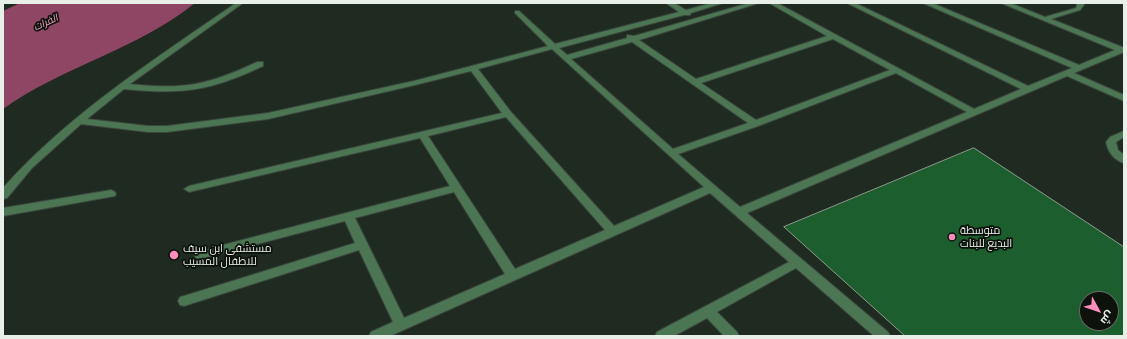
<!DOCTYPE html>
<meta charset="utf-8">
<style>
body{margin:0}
#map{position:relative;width:1127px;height:339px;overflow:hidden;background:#1f2b21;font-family:"Archivo Narrow",Cairo,sans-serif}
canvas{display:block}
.frame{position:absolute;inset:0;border:4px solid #e7efe8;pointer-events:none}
.north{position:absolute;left:1079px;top:291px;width:40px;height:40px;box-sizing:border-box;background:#0d120d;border:1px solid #646a65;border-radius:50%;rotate:130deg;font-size:11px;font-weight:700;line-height:16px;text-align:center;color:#e7efe8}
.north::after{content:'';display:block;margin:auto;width:14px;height:18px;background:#fe8ebb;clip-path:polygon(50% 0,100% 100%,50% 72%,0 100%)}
</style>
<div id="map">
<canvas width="1127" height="339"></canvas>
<div class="frame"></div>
<div class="north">ش</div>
</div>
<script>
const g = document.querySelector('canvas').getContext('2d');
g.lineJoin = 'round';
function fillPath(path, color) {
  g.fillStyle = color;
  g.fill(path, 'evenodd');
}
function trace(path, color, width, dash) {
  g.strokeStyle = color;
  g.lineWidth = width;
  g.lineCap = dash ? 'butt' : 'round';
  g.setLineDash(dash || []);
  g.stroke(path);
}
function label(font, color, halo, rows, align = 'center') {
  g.font = font + ' "Archivo Narrow",Cairo,sans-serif';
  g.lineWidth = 3.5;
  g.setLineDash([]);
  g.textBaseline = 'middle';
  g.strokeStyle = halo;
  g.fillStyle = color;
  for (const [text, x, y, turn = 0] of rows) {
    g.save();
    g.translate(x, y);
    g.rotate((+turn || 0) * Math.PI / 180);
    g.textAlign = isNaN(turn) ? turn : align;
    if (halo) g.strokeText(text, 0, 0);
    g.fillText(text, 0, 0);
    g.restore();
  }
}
fillPath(new Path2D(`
 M20 3H195C137 50 63 66 3 109V11Z`), '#8e4664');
const building = new Path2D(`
 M974 148 1124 247V336H905L784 227ZM1087 299H1111V323H1087Z`);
fillPath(building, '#1d5e2e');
trace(building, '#8e9c8f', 1);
const minor = new Path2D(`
 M236 3H243L130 84C183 90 209 85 257 62H263V66C210 91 182 95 124 89L87 119 148 126H167L268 113 414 81 548 46 515 13V11H519L555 44 679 12 666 3H674L686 10 712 3H723L691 13 690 15H684L559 48 567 55 627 38V35L634 36 749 3H759L639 40 696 79 827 36 769 3H777L974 109 1021 89 847 3H855L1028 86 1072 68 923 3H932L1079 65 1115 50 1001 3H1010L1045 17 1076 8 1077 5 1076 3H1083L1084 5 1080 10 1051 19 1122 47H1124V52L1074 73 1124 95V101L1067 76 747 213 888 332 890 336H874L796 268 717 312 737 332 739 336H724L707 318 674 336H655L657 332 789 262 710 193 390 336H369L371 332 393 322 359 250 184 306 180 305 178 301 180 297 184 296 355 243 345 221 200 259 196 258 194 255 196 252 450 186 420 138 189 192 184 189 189 186 502 113 471 71 415 85 268 119 167 132H148L81 124 32 168 7 198 3 199V188C69 114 155 59 236 3ZM833 39 890 70 756 120 701 83ZM632 42 748 123 673 149 571 59ZM552 49 704 187 614 226 511 112 478 69ZM896 73 967 112 740 207 678 154 758 126ZM506 117 605 230 515 269 428 136ZM454 192 505 274 404 318 355 218Z
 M1124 131V137L1116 142 1118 150 1124 155V163C1114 160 1108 152 1106 142L1110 137Z
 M111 190 115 192 116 194 115 196 3 216V208Z`);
trace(minor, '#3b463d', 2);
fillPath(minor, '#4c7653');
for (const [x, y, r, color] of [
 [952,237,4,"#fe8ebb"],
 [174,255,5,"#fe8ebb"]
]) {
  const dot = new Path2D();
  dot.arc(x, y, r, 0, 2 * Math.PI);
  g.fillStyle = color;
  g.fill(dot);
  trace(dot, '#0d120d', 1.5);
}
label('italic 10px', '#faa6c6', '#0d120d', [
 ["الفرات",46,23,-25]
]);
label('11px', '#e7efe8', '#0d120d', [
 ["متوسطة",960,231],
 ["البديع للبنات",960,244],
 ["مستشفى ابن سيف",183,249],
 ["للاطفال المسيب",183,262]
], 'left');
</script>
